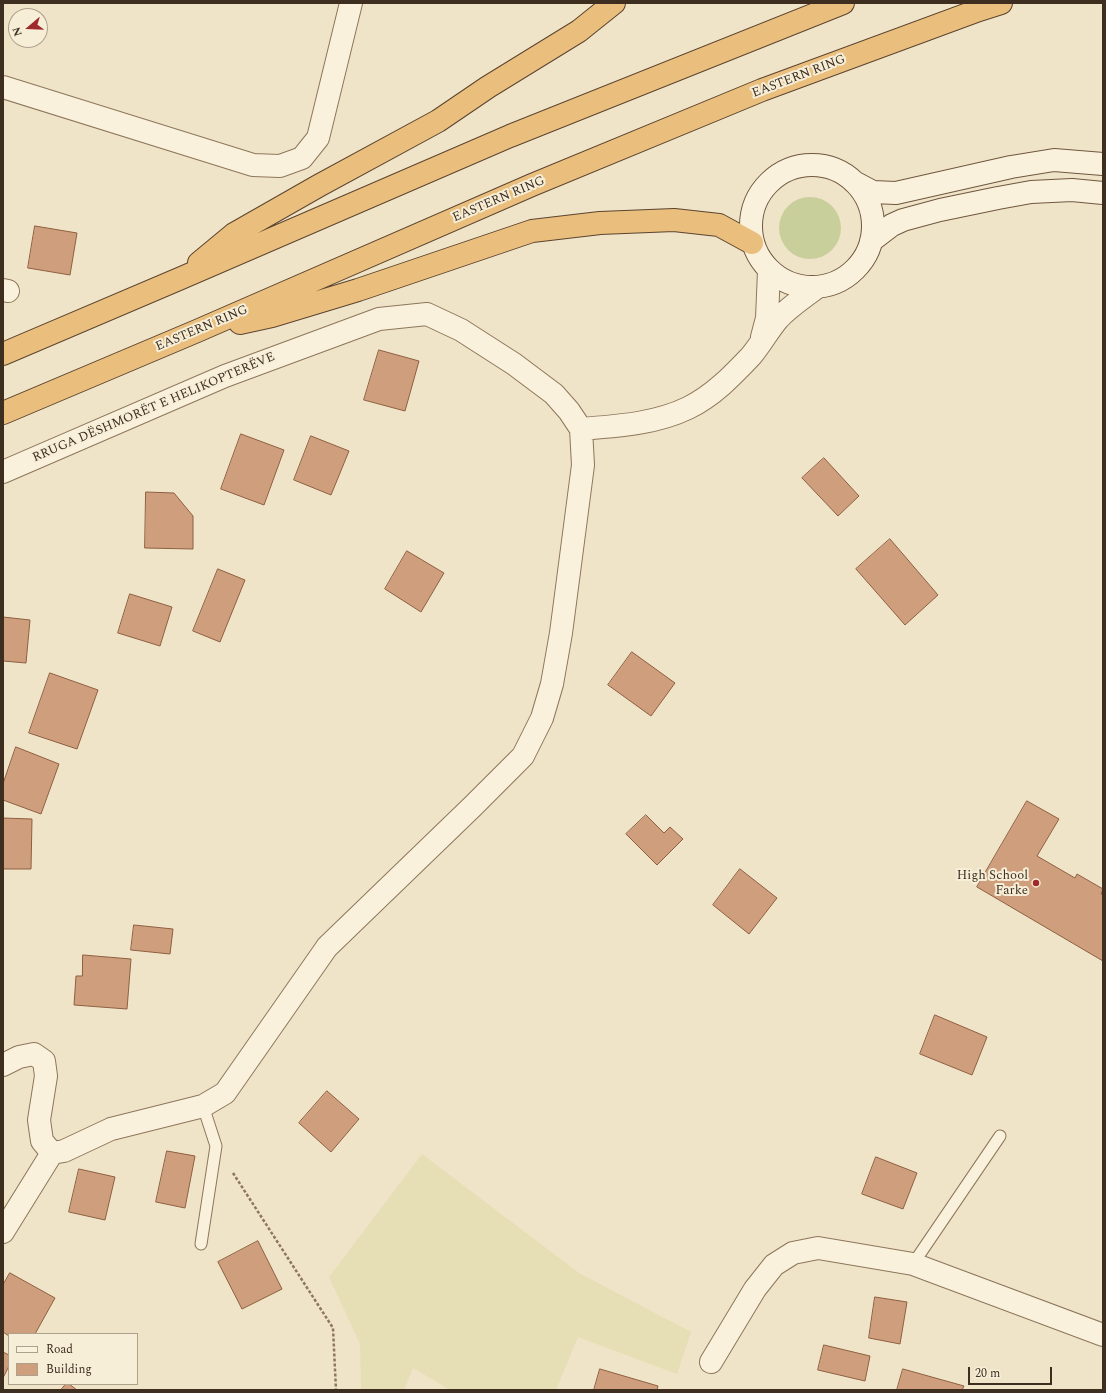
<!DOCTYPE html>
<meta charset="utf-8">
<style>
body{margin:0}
#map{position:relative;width:1106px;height:1393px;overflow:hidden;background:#f0e4c8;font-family:Spectral,serif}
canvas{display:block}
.frame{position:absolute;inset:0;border:4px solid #3d2e20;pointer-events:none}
.legend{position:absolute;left:8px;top:1333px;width:130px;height:52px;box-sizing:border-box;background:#f7eed8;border:1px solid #ada18e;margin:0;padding:5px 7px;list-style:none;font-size:12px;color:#3d2e20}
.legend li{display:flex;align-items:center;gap:8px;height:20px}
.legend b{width:20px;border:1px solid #ada18e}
.north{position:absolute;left:8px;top:8px;width:40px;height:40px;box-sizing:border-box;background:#f7eed8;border:1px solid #ada18e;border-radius:50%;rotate:251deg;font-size:11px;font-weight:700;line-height:16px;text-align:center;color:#3d2e20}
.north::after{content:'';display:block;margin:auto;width:14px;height:18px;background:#9e2a2b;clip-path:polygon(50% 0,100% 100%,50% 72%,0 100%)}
.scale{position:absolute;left:968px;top:1367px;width:84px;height:18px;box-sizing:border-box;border:2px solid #3d2e20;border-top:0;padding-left:5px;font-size:12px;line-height:14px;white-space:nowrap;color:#3d2e20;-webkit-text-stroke:3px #f7eed8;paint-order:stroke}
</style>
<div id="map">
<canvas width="1106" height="1393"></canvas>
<div class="frame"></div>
<ul class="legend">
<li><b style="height:5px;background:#faf1dc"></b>Road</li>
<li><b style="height:11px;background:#cf9f7d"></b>Building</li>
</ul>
<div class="north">N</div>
<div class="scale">20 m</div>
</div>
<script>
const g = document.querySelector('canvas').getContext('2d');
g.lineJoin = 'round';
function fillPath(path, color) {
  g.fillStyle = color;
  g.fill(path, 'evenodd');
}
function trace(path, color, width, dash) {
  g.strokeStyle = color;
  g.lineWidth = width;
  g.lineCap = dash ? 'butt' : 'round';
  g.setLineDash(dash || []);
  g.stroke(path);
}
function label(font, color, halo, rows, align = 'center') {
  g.font = font + ' Spectral,serif';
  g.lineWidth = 4;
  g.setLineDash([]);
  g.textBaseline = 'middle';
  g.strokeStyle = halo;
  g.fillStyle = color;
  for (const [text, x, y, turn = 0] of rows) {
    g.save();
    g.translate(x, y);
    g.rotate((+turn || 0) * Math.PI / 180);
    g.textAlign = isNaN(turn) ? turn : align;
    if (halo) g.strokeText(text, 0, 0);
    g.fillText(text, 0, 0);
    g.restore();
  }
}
fillPath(new Path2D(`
 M422 1154 579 1273 691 1332 677 1374 578 1337 556 1390H450L413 1368 404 1390H361L360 1344 329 1277Z`), '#e6deb5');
fillPath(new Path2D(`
 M779 228a31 31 0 1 1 62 0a31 31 0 1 1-62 0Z`), '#c9cf9b');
const building = new Path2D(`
 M35 226 77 233 70 275 28 268Z
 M379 350 419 361 405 411 364 400Z
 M241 434 284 450 264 505 221 489Z
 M311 436 349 451 331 495 294 480Z
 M824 458 859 496 838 516 802 478Z
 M146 492 174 493 193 516V549L145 548Z
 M890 539 938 595 905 625 856 569Z
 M407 551 444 573 421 612 385 589Z
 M218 569 245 580 220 642 193 631Z
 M130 594 172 607 160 646 118 633Z
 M3 617 30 620 26 663 3 661Z
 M632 652 675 683 651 716 608 685Z
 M50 673 98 690 77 749 29 733Z
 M16 747 59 764 41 814 3 800V784Z
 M1027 801 1059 819 1037 856 1075 878 1077 874 1103 889 1101 894 1103 895V961L977 887Z
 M646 815 664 833 670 827 683 839 657 865 626 834Z
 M3 818 32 819 31 869H3Z
 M740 869 777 898 749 934 713 905Z
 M134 925 173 929 170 954 131 950Z
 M83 955 131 959 127 1009 74 1005 76 976H82Z
 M935 1015 987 1037 972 1075 920 1054Z
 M327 1091 359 1119 331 1152 299 1123Z
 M167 1151 195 1156 185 1208 156 1202Z
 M876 1157 917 1173 903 1209 862 1194Z
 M79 1169 115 1177 105 1220 69 1212Z
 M258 1241 282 1289 242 1309 218 1262Z
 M10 1273 55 1298 35 1334H9V1336L3 1332V1285Z
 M875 1297 907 1302 900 1344 869 1338Z
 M824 1345 870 1356 865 1381 818 1370Z
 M3 1352 9 1355V1366L3 1378Z
 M600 1369 658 1386 657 1390H594Z
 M903 1369 964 1386 962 1390H897Z
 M66 1384H69L77 1390H61Z`);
fillPath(building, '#cf9f7d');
trace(building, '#8d5f41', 1);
const service = new Path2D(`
 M201 1244 216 1146 203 1106
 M913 1264 1000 1136`);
const minor = new Path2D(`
 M3 87 253 165 280 166 302 158 318 138 351 3
 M3 290 8 291
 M762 337 767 318 769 271
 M581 429C617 426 655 424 688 408 713 396 733 375 751 356 761 344 768 331 778 319 789 307 803 298 816 288
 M3 472 225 376 379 319 427 314 461 330 514 364 554 394 569 411 581 429
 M3 1065 19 1057 34 1054 44 1061 46 1076 39 1120 42 1141 52 1153
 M52 1153 64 1151 111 1129 203 1106 225 1093 327 947 473 806 523 756 542 718 552 684 561 633 583 465 581 429
 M3 1232 52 1153
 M711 1362 755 1289 774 1265 793 1253 818 1248 913 1264 1103 1335`);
const secondary = new Path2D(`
 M751 226a61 61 0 1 1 122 0a61 61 0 1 1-122 0Z
 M854 182 873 192 896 193 1011 167 1054 160 1103 164
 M871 241 892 225 903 220 940 210 998 198 1031 192 1072 190 1103 193`);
const trunk = new Path2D(`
 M199 263 234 234 320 185 438 121 488 87 579 31 614 3
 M240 323 272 316 358 290 532 231 600 223 674 220 719 225 752 243
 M3 354 179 279 510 136 843 3
 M3 413 197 331 532 185 762 90 979 10 1001 3`);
trace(service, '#8d765c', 13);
trace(minor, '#8d765c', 24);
trace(secondary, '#6f573f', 24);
trace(trunk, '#5b4430', 24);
trace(new Path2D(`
 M233 1173 333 1328 336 1390`), '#8d765c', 2.5, [3, 2]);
trace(service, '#faf1dc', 11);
trace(minor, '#faf1dc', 22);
trace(secondary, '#faf1dc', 22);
trace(trunk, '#eabe7c', 22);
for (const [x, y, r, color] of [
 [1036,883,4,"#9e2a2b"]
]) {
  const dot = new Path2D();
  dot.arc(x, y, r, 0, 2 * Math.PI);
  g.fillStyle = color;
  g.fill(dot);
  trace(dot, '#f7eed8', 1.5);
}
label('13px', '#3d2e20', '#f7eed8', [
 ["EASTERN RING",799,77,-21],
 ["EASTERN RING",499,200,-23],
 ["EASTERN RING",202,329,-23],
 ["RRUGA DËSHMORËT E HELIKOPTERËVE",154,408,-23]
]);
label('13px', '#3d2e20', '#f7eed8', [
 ["High School",1028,876],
 ["Farke",1028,891]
], 'right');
</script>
